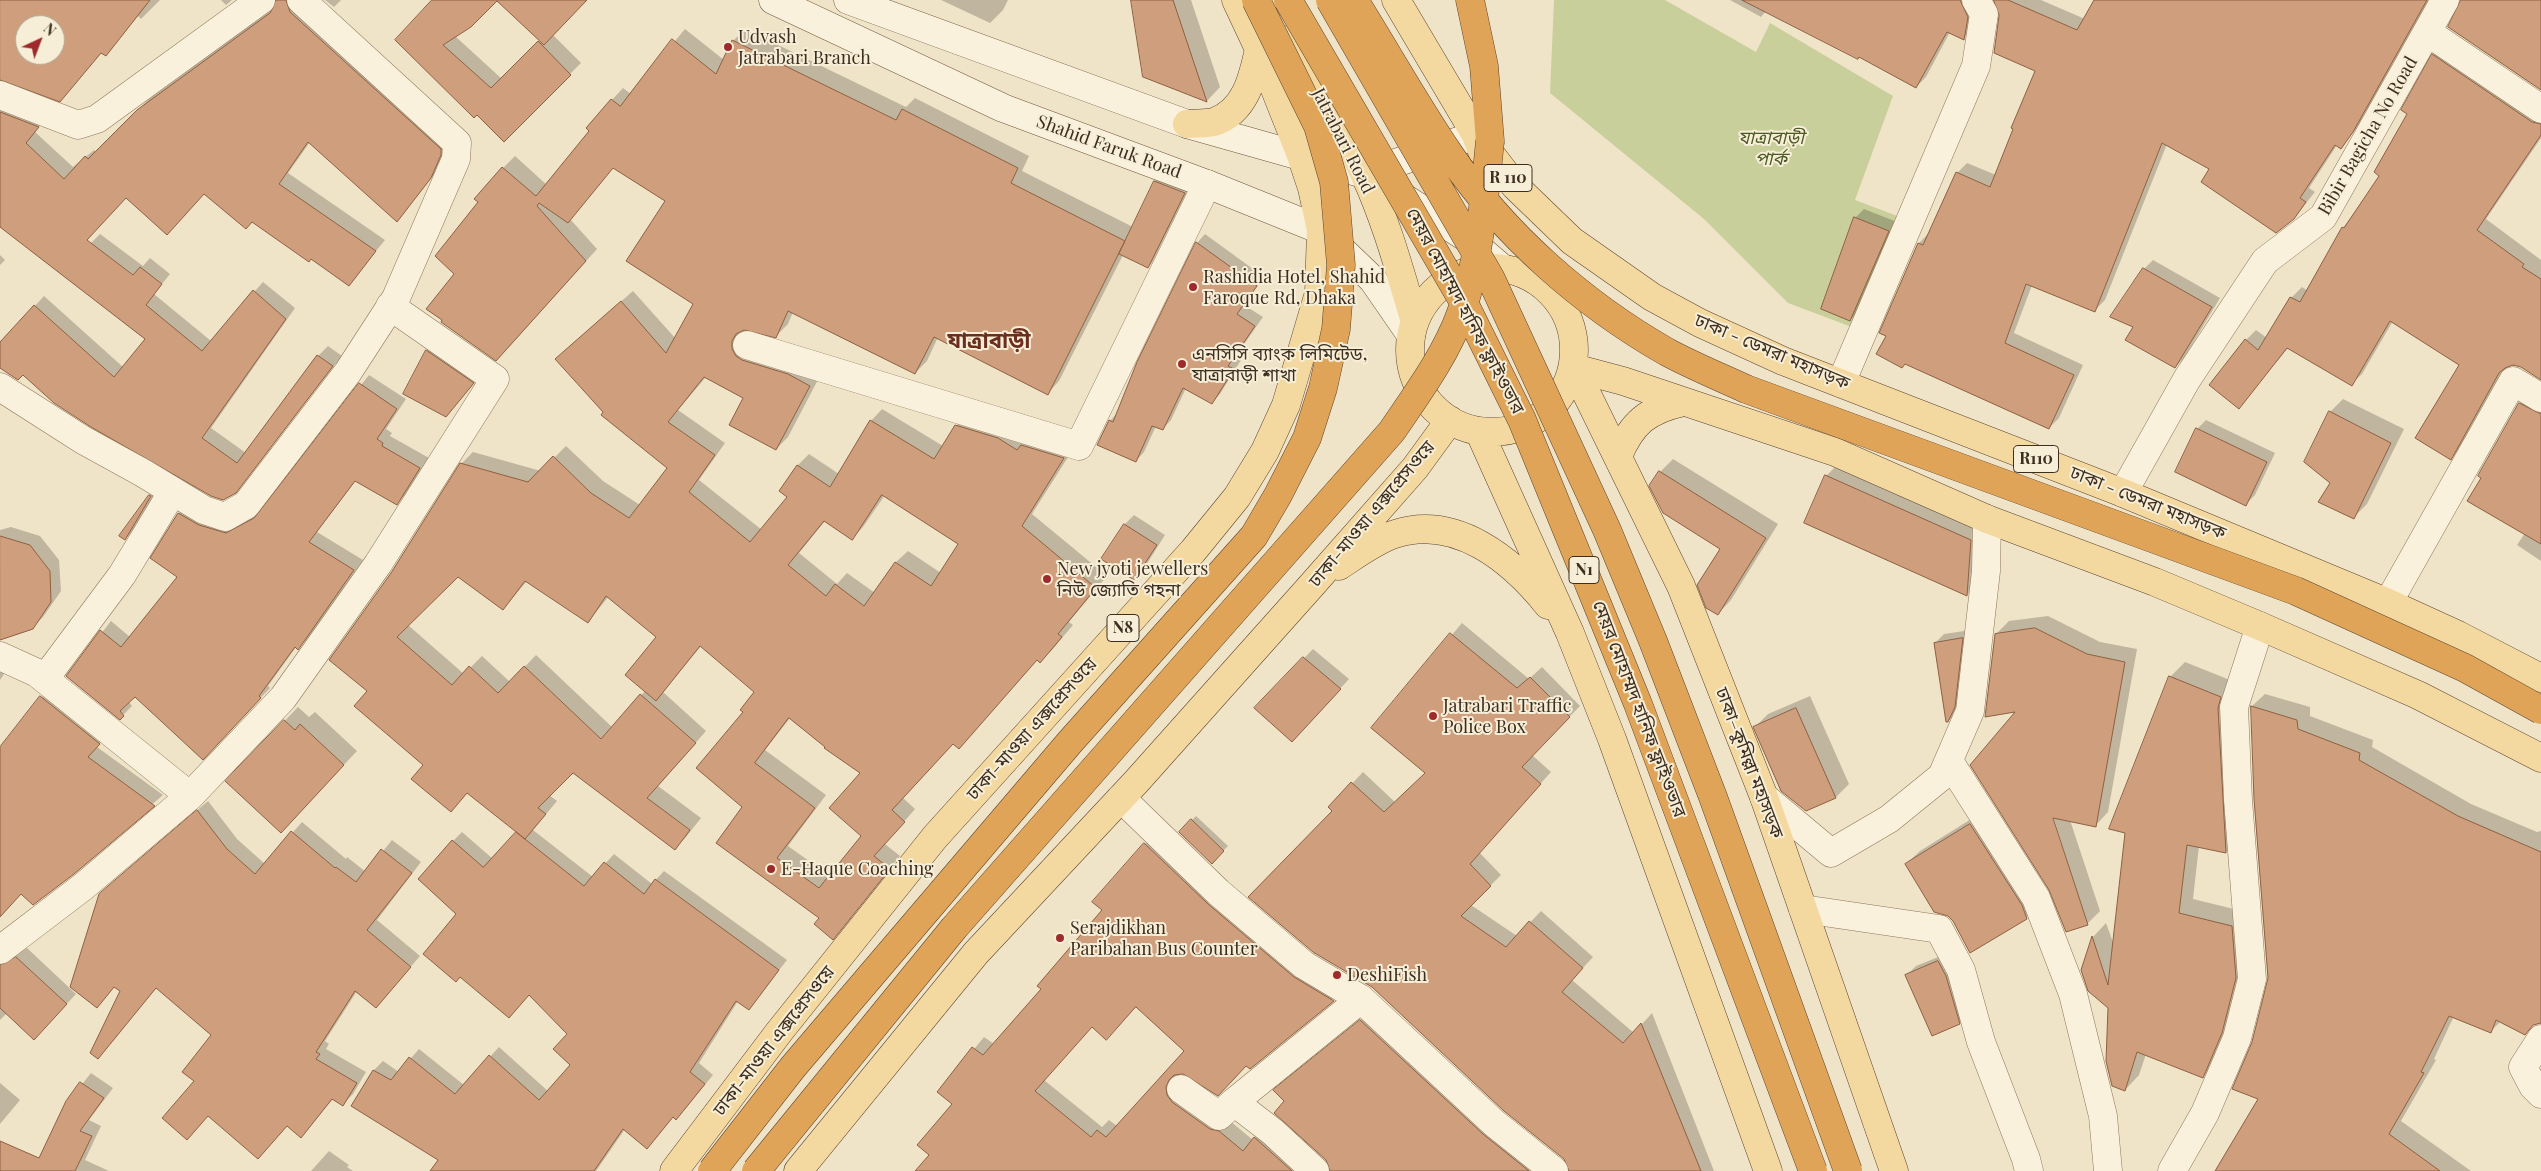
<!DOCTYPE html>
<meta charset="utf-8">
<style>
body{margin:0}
#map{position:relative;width:2541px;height:1171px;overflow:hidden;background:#f0e4c8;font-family:"Playfair Display",serif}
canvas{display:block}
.north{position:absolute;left:15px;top:15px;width:50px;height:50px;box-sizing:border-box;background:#f7eed8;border:1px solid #ada18e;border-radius:50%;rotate:43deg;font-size:14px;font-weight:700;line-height:20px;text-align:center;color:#3d2e20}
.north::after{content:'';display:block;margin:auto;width:18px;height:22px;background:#9e2a2b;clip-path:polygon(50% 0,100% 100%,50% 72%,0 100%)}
</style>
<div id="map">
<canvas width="2541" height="1171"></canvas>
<div class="north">N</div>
</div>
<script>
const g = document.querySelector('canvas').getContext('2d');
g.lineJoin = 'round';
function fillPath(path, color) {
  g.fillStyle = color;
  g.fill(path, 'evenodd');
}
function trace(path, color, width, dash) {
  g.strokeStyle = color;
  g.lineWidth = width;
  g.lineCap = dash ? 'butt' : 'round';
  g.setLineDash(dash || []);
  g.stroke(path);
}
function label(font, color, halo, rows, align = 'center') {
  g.font = font + ' "Playfair Display","Noto Sans Bengali",serif';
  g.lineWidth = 4;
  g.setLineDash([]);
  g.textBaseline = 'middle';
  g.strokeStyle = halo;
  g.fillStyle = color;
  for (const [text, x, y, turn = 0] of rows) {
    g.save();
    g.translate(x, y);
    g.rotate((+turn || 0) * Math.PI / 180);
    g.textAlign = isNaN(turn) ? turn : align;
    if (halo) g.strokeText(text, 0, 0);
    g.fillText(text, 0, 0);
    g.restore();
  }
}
fillPath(new Path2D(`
 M1554 0H1665L1756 52 1770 23 1893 96 1855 200 1900 217 1857 329 1788 303 1704 219 1550 93Z`), '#c9cf9b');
fillPath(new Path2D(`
 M0 0H160L141 19 138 16 106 55 102 52 60 100 0 79ZM25 25H55V55H25Z
 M221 0H232L226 5Z
 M277 0H300L451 139 441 166 397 221 310 142 288 173 385 240 349 284 252 220 204 193 98 166 35 234 0 186V96L48 116 35 132 73 167 94 150 96 152 149 99 277 6Z
 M325 0H341L334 7Z
 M435 0H496L455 36 502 79 541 40 498 0H586L553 35 581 63 504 140 396 40Z
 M941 0H1008L1003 10 990 23Z
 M1132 0H1191L1220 87 1207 101 1144 76Z
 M1730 0H1975L1974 28 1964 38 1950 32 1926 77 1916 87 1859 56 1766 11 1761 17Z
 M1995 0H2041L2085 19 2095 0H2430L2363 120 2341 148 2337 145 2309 188 2315 192 2294 218 2167 144 2105 300 2095 310 2032 285 2014 333 2083 365 2059 418 2049 428 1888 335 1919 243 1929 233 1957 173 1967 163 1996 175 2036 70 2001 16Z
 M685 29 724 60 733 41 745 29 906 107 915 98 1029 156 1022 171 1133 227 1155 181 1159 177 1189 188 1152 263 1148 267 1123 255 1059 381 1048 393 938 337 927 361 915 373 793 312 788 324 776 336 743 328V337L821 374 788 437 776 449 744 398 706 377 678 410 725 443 699 480 762 530 789 497 797 466 809 454 839 474 871 421 882 409 943 446 956 426 968 414 1075 446 1032 514 1107 576 1069 622 1073 625 1052 650 1040 661 1037 659 953 743 903 798 915 809 885 844 900 856 833 938 821 918 718 843 744 806 745 712 756 692 701 646 663 692 706 731 658 786 701 818 686 837 675 848 573 772 549 795 557 801 533 830 593 877 614 854 652 884 664 871 787 960 749 1009 738 1001 699 1063 713 1075 685 1109 676 1118 674 1116 647 1147 625 1129 596 1171H448L440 1160 353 1105 374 1070 383 1061 399 1072 419 1049 464 1085 499 1047 549 1092 572 1065 569 1034 458 914 453 841 462 832 493 859 518 832 468 792 451 810 424 765 368 691 392 574 461 464 473 452 541 471 566 446 603 481 640 505 669 468 604 412 569 347 633 291 676 339 694 304 667 201 614 167 570 219 597 249 508 348 456 274 480 202 503 168 515 156 547 185 591 131 588 128 612 100 623 88 631 94ZM885 495 959 544 941 573 908 551 896 562 875 593 847 573 837 584 799 553 825 521 852 539 863 527ZM458 576 503 609 527 581 588 622 609 596 658 636 645 691 612 727 536 655 510 682 482 656 464 674 408 625ZM790 718 862 772 863 836 830 876 788 846 826 795 765 750Z
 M2444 45 2541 111V138L2486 219 2541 260V380L2522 366H2507L2461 448 2451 458 2461 365 2393 321 2362 374 2351 384 2289 347 2238 407 2246 340 2256 330 2267 338 2291 298 2302 287 2308 291 2343 228 2381 175 2433 55Z
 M1864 209 1897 222 1859 311 1850 320 1855 218Z
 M100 234 143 266 150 258 170 274 154 294 211 341 263 282 295 308 211 428 246 453 318 356 328 346 342 356 235 492 23 374 0 367V344L44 296 123 367 147 339 91 243Z
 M1205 234 1264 277 1244 305 1263 317 1235 357 1241 360 1220 394 1212 403 1186 388 1171 420 1163 429 1156 426 1144 452 1136 461 1110 421 1117 413 1139 363 1197 243Z
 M0 255 5 260 0 265Z
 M2153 260 2220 298 2184 358 2175 367 2134 326 2144 269Z
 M436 342 482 374 446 416 427 351Z
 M369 375 406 399 386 429 392 433 390 436 429 458 406 494 397 503 356 480 317 532 363 560 308 638 298 648 296 647 268 686 270 688 212 749 135 696 129 702 132 706 120 718 68 676 111 621 130 637 179 577 152 558 179 513 189 504 237 524 261 511Z
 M2530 393 2541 399V561L2517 545 2525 533 2482 477 2520 404Z
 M2343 399 2404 429 2367 504 2353 518 2331 483 2330 412Z
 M2206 420 2275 453 2255 495 2246 504 2197 429Z
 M1673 459 1778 524 1731 600 1718 614 1721 548 1660 472Z
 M1840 462 1984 527 1980 581 1967 595 1805 523 1826 476Z
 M159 487 134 530 125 539 150 496Z
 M1134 515 1165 535 1143 570 1134 579 1125 524Z
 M11 527 40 536 59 560 61 591 43 617 32 628 0 639V530Z
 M2048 616 2100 642 2137 649 2108 812 2096 825 2070 820 2100 911 2087 924 1996 634 2009 621Z
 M1462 623 1529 679 1542 667 1580 706 1532 755 1551 772 1479 852 1501 875 1471 905 1517 936 1541 911 1593 957 1572 980 1634 1033 1652 1013 1714 1171H1570V1164L1330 807 1363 772 1396 803 1427 773 1373 728Z
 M1971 630 1957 712 1948 721 1935 643 1944 634Z
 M1313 649 1349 679 1301 731 1256 708Z
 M0 657 11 664 0 680Z
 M2185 662 2235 682 2241 837 2226 852 2199 846 2193 899 2246 912 2250 962 2217 1062 2203 1076 2146 1054 2139 1075 2125 1090 2109 1007 2082 970 2093 937 2106 923 2114 945 2170 677Z
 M51 686 109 733 97 747 163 795 73 873 22 892 0 916V749Z
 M2265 694 2310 707V716L2373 740 2372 747 2471 804 2537 832 2541 831V1022L2534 1024 2525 1033 2501 1021 2491 1031 2454 1016 2434 1059 2436 1060 2401 1121 2471 1171H2217L2260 1098 2253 1042 2269 978 2252 706Z
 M1810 696 1849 784 1836 797 1755 727 1768 714Z
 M298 707 309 717 315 712 357 751 294 818 227 781Z
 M208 801 237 839 265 864 302 822 346 859 347 857 366 872 392 840 421 862 377 920 420 956 376 1007 357 991 325 1041 329 1044 326 1049 366 1072 353 1094 343 1104 333 1099 301 1136 287 1125 196 1081 213 1035 157 987 98 1057 121 991 115 986 107 996 100 894Z
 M1984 811 2040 904 2026 918 1954 921 1906 864 1920 851Z
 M1196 816 1228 846 1212 862 1180 832Z
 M1156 833 1343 990 1250 1067 1247 1064 1190 1075 1177 1073 1176 1076 1178 1085 1230 1121 1253 1140 1266 1127 1314 1171H917L930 1155 954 1104 939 1092 984 1037 994 1044 1042 989 1104 910 1145 844ZM1136 1006 1186 1051 1117 1126 1109 1120 1102 1127 1044 1080 1092 1026Z
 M27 948 76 994 44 1028 7 1013 0 1020V952L13 956Z
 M1948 953 1968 1014 1959 1023 1907 975 1916 966Z
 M1372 1010 1553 1171H1331V1166L1286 1101 1275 1090Z
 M91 1073 113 1088 89 1120 101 1126 85 1160 109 1171H34L67 1103Z
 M0 1083 20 1100 0 1124Z
 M329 1151 349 1165 347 1167 353 1171H311Z`), '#0003');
const building = new Path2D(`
 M0 0H150L106 56 101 53 60 102 0 80ZM25 25H55V55H25Z
 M276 0H286L290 12 441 149V155L431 178 397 222 308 142 279 184 376 251 349 286 311 259 309 262 252 222 246 229 204 194 167 235 126 198 87 240 133 275 140 267 162 284 146 305 202 351 253 290 286 319 202 438 237 463 317 355 333 366 236 493 223 500 211 496 91 427 54 403 23 375 18 380 0 368V342L34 305 114 377 145 339 0 227V112L39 127 26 143 64 179 85 156 88 159 137 110 270 13Z
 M432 0H587L544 45 497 1 471 27 443 45 491 88 538 41 571 75 504 142 477 115 474 118 395 40Z
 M1131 0H1173L1207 102 1143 77Z
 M1742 0H1960L1968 17 1964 40 1947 32 1916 88 1859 57 1858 59Z
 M1994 0H2008L2077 30 2094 0H2427L2353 132 2341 149 2335 145 2300 198 2306 202 2294 219 2276 233 2201 182 2209 169 2162 143 2095 312 2026 284 2005 343 2074 375 2049 429 1905 364 1902 368 1876 354 1886 336 1879 333 1918 243 1923 245 1956 172 1990 187 2013 129 2011 128 2035 71 1994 53 1999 16Z
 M2461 0H2541V90L2448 27Z
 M672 39 716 74 732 40 896 120 902 109 1018 168 1011 183 1125 241 1048 395 934 337 915 374 788 311 776 338 744 330 736 334 732 341V349L736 356 742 360 788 374 810 386 776 450 729 425 743 398 704 377 668 422 715 455 689 492 750 542 787 497 779 491 797 465 830 487 870 420 934 459 955 425 998 438 1017 450 1021 445 1064 458 1022 526 1096 588 1058 634 1062 637 1040 663 1037 660 959 749 953 744 892 810 905 822 874 856 890 869 833 940 814 924 819 918 716 843 742 807 696 768 743 712 740 710 754 692 700 646 656 701 625 675 656 637 606 596 588 623 525 581 503 610 458 577 397 637 452 685 469 666 498 693 524 666 601 739 640 694 696 743 647 798 690 830 675 850 573 773 538 808 546 814 525 839 467 793 451 812 411 779 423 765 354 706 367 691 329 660 391 573 460 463 528 482 553 456 591 493 629 518 667 468 601 415 603 412 555 359 621 301 666 353 693 304 626 261 665 201 613 168 568 223 539 203 537 206 586 261 496 361 441 322 442 320 426 309 454 274 435 256 478 202 474 199 502 167 536 196 589 131 586 128 611 99 620 106ZM882 495 958 544 931 586 895 562 864 606 835 584 826 596 788 565 824 521 852 540ZM789 718 825 747 824 748 860 773 829 808 861 836 819 888 777 858 815 808 755 763Z
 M2432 54 2532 122 2541 124V135L2477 230 2524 264 2522 267 2541 279V380L2521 367 2513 365 2505 368 2499 373 2451 460 2415 438 2459 365 2390 321 2352 386 2287 348 2239 409 2209 385 2245 339 2258 350 2290 297 2300 302 2342 227 2344 228 2379 176 2374 172 2407 114 2401 110Z
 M1154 181 1185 193 1148 268 1119 254Z
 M1854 217 1889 231 1850 321 1821 309Z
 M1196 242 1257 286 1237 314 1255 326 1228 366 1234 369 1212 404 1183 388 1163 430 1152 426 1136 462 1097 445 1109 420 1113 422 1137 362Z
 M2143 268 2212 307 2175 368 2125 340 2133 327 2110 317Z
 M426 350 474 383 446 417 403 394Z
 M359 383 397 409 377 439 383 443 382 446 420 468 397 505 355 481 309 542 354 570 298 650 295 647 259 696 261 698 203 760 135 697 120 711 124 716 120 720 66 676 100 630 121 647 177 577 150 558 178 513 199 525 226 533 254 518Z
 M2519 403 2541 414V544L2467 501 2481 478 2478 476Z
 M2329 411 2391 443 2354 519 2318 502 2330 483 2304 462Z
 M2196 428 2267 462 2246 506 2175 472Z
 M1659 471 1766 538 1718 615 1706 608 1697 585 1720 549 1663 513 1649 486Z
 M1825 475 1971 540 1967 596 1804 523Z
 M149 495 151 496 125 540 119 536Z
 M1124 524 1157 545 1134 580 1101 559Z
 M0 536 30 545 50 571 51 602 33 629 0 640Z
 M2035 628 2087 654 2125 662 2096 827 2053 818 2088 925 2066 932 2049 890 1970 765 2015 712 1985 717 1995 634Z
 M1450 633 1517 688 1530 677 1570 717 1522 767 1541 784 1470 864 1491 886 1461 916 1506 947 1529 921 1583 968 1562 992 1623 1043 1641 1023 1701 1171H1569L1564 1159 1504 1111 1372 987 1313 952 1248 897 1332 811 1328 807 1351 782 1384 812 1425 773 1371 728Z
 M1963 638 1955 707 1948 722H1946L1934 643Z
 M1303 657 1341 689 1292 742 1254 708Z
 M2169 676 2221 697 2218 708 2226 853 2187 845 2179 913 2232 926 2236 978 2222 1033 2203 1078 2137 1052 2125 1091 2112 1086 2106 1061 2108 1008 2088 991 2081 970 2092 936 2108 985 2125 833 2109 829Z
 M40 696 100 744 88 757 155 806 74 874 33 905 21 894 0 917V747Z
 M2251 706 2297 720 2298 729 2360 753 2359 760 2458 816 2541 852V1023L2533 1025 2525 1035 2496 1020 2491 1033 2449 1016 2421 1072 2424 1073 2389 1134 2440 1171H2215L2258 1099 2232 1089 2252 1042 2268 978 2254 799Z
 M1796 708 1836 798 1806 811 1781 791 1753 727Z
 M284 720 295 730 300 724 344 765 281 833 225 781Z
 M197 810 227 849 255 874 291 831 335 868 336 867 356 882 381 849 412 873 367 930 411 967 376 1008 355 991 316 1052 320 1054 316 1059 357 1083 343 1106 332 1099 301 1138 287 1126 258 1159 208 1116 187 1140 162 1118 194 1081 182 1072 211 1035 156 988 98 1059 90 1053 120 991 114 987 97 1008 70 987 99 894Z
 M1191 819 1224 851 1212 864 1179 832Z
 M1970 824 2022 905 2027 919 1970 953 1953 921 1948 916 1934 912 1905 864Z
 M516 832 584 886 604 862 644 894 655 879 779 970 749 1010 736 1001 690 1072 705 1084 676 1120 673 1117 647 1149 623 1129 594 1171H430L438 1160 351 1106 373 1070 391 1080 409 1057 455 1094 489 1055 539 1100 570 1065 553 1049 567 1034 529 995 509 1018 460 977 456 982 423 954 456 914 418 879 452 840 483 867Z
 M1144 843 1208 904 1294 977 1334 1001 1250 1069 1246 1066 1218 1096 1183 1074 1174 1075 1169 1080 1166 1087 1167 1095 1172 1102 1210 1129 1219 1131 1243 1151 1254 1137 1292 1171H915L929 1155 917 1145 952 1104 937 1092 972 1047 983 1055 1041 989 1037 986 1102 910 1092 902ZM1136 1007 1184 1051 1106 1137 1097 1130 1091 1137 1035 1091 1092 1027 1106 1040Z
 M16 957 67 1004 34 1040 0 1008V965Z
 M1938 961 1946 976 1960 1024 1932 1036 1905 975Z
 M1360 1020 1483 1134 1529 1171H1330L1326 1160 1274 1113 1284 1101 1273 1090Z
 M80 1082 104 1098 80 1131 92 1136 75 1171H0V1141L39 1158 66 1101Z`);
fillPath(building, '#cf9f7d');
trace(building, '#8d5f41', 1);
const minor = new Path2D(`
 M2427 32 2445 0
 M0 95 78 125 97 119 261 0
 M747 345 1079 446 1207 184
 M1841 383 1976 66 1984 14 1976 0
 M0 387 83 440 143 473 204 510 225 517 246 505 348 372 396 298 456 159 457 143 301 0
 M2123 493 2187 379 2265 261 2323 217 2427 32 2541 109
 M2388 603 2513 381 2541 398
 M0 656 46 677 122 575 173 491
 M37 673 190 796
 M1949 761 2036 898 2073 994 2103 1116 2108 1171
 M1764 797 1831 853 1889 819 1942 776 1970 711 1986 571 1987 519
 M1121 798 1218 892 1304 965 1361 999 1494 1123 1554 1171
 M1803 909 1939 929 1961 970 1981 1042 2026 1159 2029 1171
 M0 950 84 886 190 796 283 698 378 564 495 379 390 306
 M2541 1039 2523 1067 2533 1086 2541 1094
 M1181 1089 1219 1116 1234 1102 1273 1132 1315 1171
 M1234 1102 1361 999
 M2172 1171 2205 1113 2237 1038 2252 979 2238 800 2234 707 2260 626`);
const secondary = new Path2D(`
 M773 0 1003 108 1207 184 1321 230 1373 280 1411 335
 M848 0 1187 124 1364 174 1476 135
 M1398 194 1467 238 1503 269`);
const primary = new Path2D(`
 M1396 0 1476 135 1482 151
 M1287 40C1314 84 1342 127 1364 173 1386 220 1400 272 1415 322
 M1187 124C1195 123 1207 124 1214 122 1246 111 1253 77 1259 49
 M1476 135 1515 186 1572 241 1652 297 1700 323 1783 361 2123 493 2388 603 2458 635 2541 678
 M1410 350a82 82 0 1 1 164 0a82 82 0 1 1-164 0Z
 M1574 368 1623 381 1835 452 1987 519 2155 582 2260 626 2418 695 2541 758
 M1574 368 1681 586 1764 797 1894 1171
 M1479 431 1570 633 1612 739 1768 1171
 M1618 456C1632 423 1647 410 1683 402
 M1339 566C1356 555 1376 540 1395 534 1456 514 1512 560 1548 605
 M674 1171 779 1032 935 837 1193 551 1237 497 1265 451 1286 405 1319 293 1321 230 1312 188 1301 155 1259 49 1236 0
 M798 1171 976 953 1136 782 1311 586 1415 468 1450 420`);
const motorway = new Path2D(`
 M1470 0 1484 66 1490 141`);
trace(minor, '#8d765c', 29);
trace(secondary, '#6f573f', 29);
trace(primary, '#5b4430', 29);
trace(motorway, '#5b4430', 29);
trace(minor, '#faf1dc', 28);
trace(secondary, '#faf1dc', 28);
trace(primary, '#f3d9a0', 28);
trace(motorway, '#e0a458', 28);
const motorwayBridge = new Path2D(`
 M1288 0 1462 299 1522 420 1638 704 1813 1171
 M1330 0 1491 279 1607 530 1653 641 1713 797 1848 1171
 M1354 0C1386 51 1416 105 1450 155 1504 235 1583 304 1667 352 1693 366 1720 377 1746 389L2296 591 2465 668 2541 710
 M712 1171 793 1067 926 911 1070 742 1254 536 1278 495 1307 438 1323 388 1336 329 1341 265 1334 182 1318 126 1256 0
 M756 1171 954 928 1392 431C1417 394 1446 355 1461 313 1480 258 1484 199 1490 141`);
trace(motorwayBridge, '#5b4430', 29, []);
trace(motorwayBridge, '#e0a458', 28);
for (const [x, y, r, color] of [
 [728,47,5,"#9e2a2b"],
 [1193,287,5,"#9e2a2b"],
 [1182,364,5,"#9e2a2b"],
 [1047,579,5,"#9e2a2b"],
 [1433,716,5,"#9e2a2b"],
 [771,869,5,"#9e2a2b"],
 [1060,938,5,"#9e2a2b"],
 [1337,975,5,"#9e2a2b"]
]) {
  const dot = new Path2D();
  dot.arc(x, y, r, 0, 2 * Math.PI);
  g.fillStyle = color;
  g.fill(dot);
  trace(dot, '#f7eed8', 2);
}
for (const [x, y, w] of [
 [1508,178,48],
 [2036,459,45],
 [1584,570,30],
 [1123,628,32]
]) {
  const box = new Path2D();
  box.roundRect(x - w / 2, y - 13.5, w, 27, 4);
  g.fillStyle = '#f7eed8';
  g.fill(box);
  trace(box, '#3d2e20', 1);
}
label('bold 16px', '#3d2e20', null, [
 ["R 110",1508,178],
 ["R110",2036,459],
 ["N1",1584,570],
 ["N8",1123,628]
]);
label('18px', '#3d2e20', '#f7eed8', [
 ["Udvash",738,37],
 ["Jatrabari Branch",738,58],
 ["Rashidia Hotel, Shahid",1203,277],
 ["Faroque Rd, Dhaka",1203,298],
 ["এনসিসি ব্যাংক লিমিটেড,",1192,354],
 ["যাত্রাবাড়ী শাখা",1192,375],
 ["New jyoti jewellers",1057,569],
 ["নিউ জ্যোতি গহনা",1057,590],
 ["Jatrabari Traffic",1443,706],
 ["Police Box",1443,727],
 ["E-Haque Coaching",781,869],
 ["Serajdikhan",1070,928],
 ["Paribahan Bus Counter",1070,949],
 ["DeshiFish",1347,975]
], 'left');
label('18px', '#3d2e20', '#f7eed8', [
 ["Bibir Bagicha No Road",2368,136,-60],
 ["Jatrabari Road",1343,141,63],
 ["Shahid Faruk Road",1109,147,20],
 ["মেয়র মোহাম্মদ হানিফ ফ্লাইওভার",1465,311,62],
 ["ঢাকা - ডেমরা মহাসড়ক",1772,352,23],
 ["ঢাকা - ডেমরা মহাসড়ক",2148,503,22],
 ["ঢাকা-মাওয়া এক্সপ্রেসওয়ে",1372,514,-50],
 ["মেয়র মোহাম্মদ হানিফ ফ্লাইওভার",1639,709,69],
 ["ঢাকা-মাওয়া এক্সপ্রেসওয়ে",1032,729,-48],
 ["ঢাকা–কুমিল্লা মহাসড়ক",1749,763,69],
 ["ঢাকা-মাওয়া এক্সপ্রেসওয়ে",774,1041,-52]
]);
label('italic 18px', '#4d5a26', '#f7eed8', [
 ["যাত্রাবাড়ী",1771,138],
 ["পার্ক",1771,159]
]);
label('bold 22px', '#6b2e1e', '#f7eed8', [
 ["যাত্রাবাড়ী",989,341]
]);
</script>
